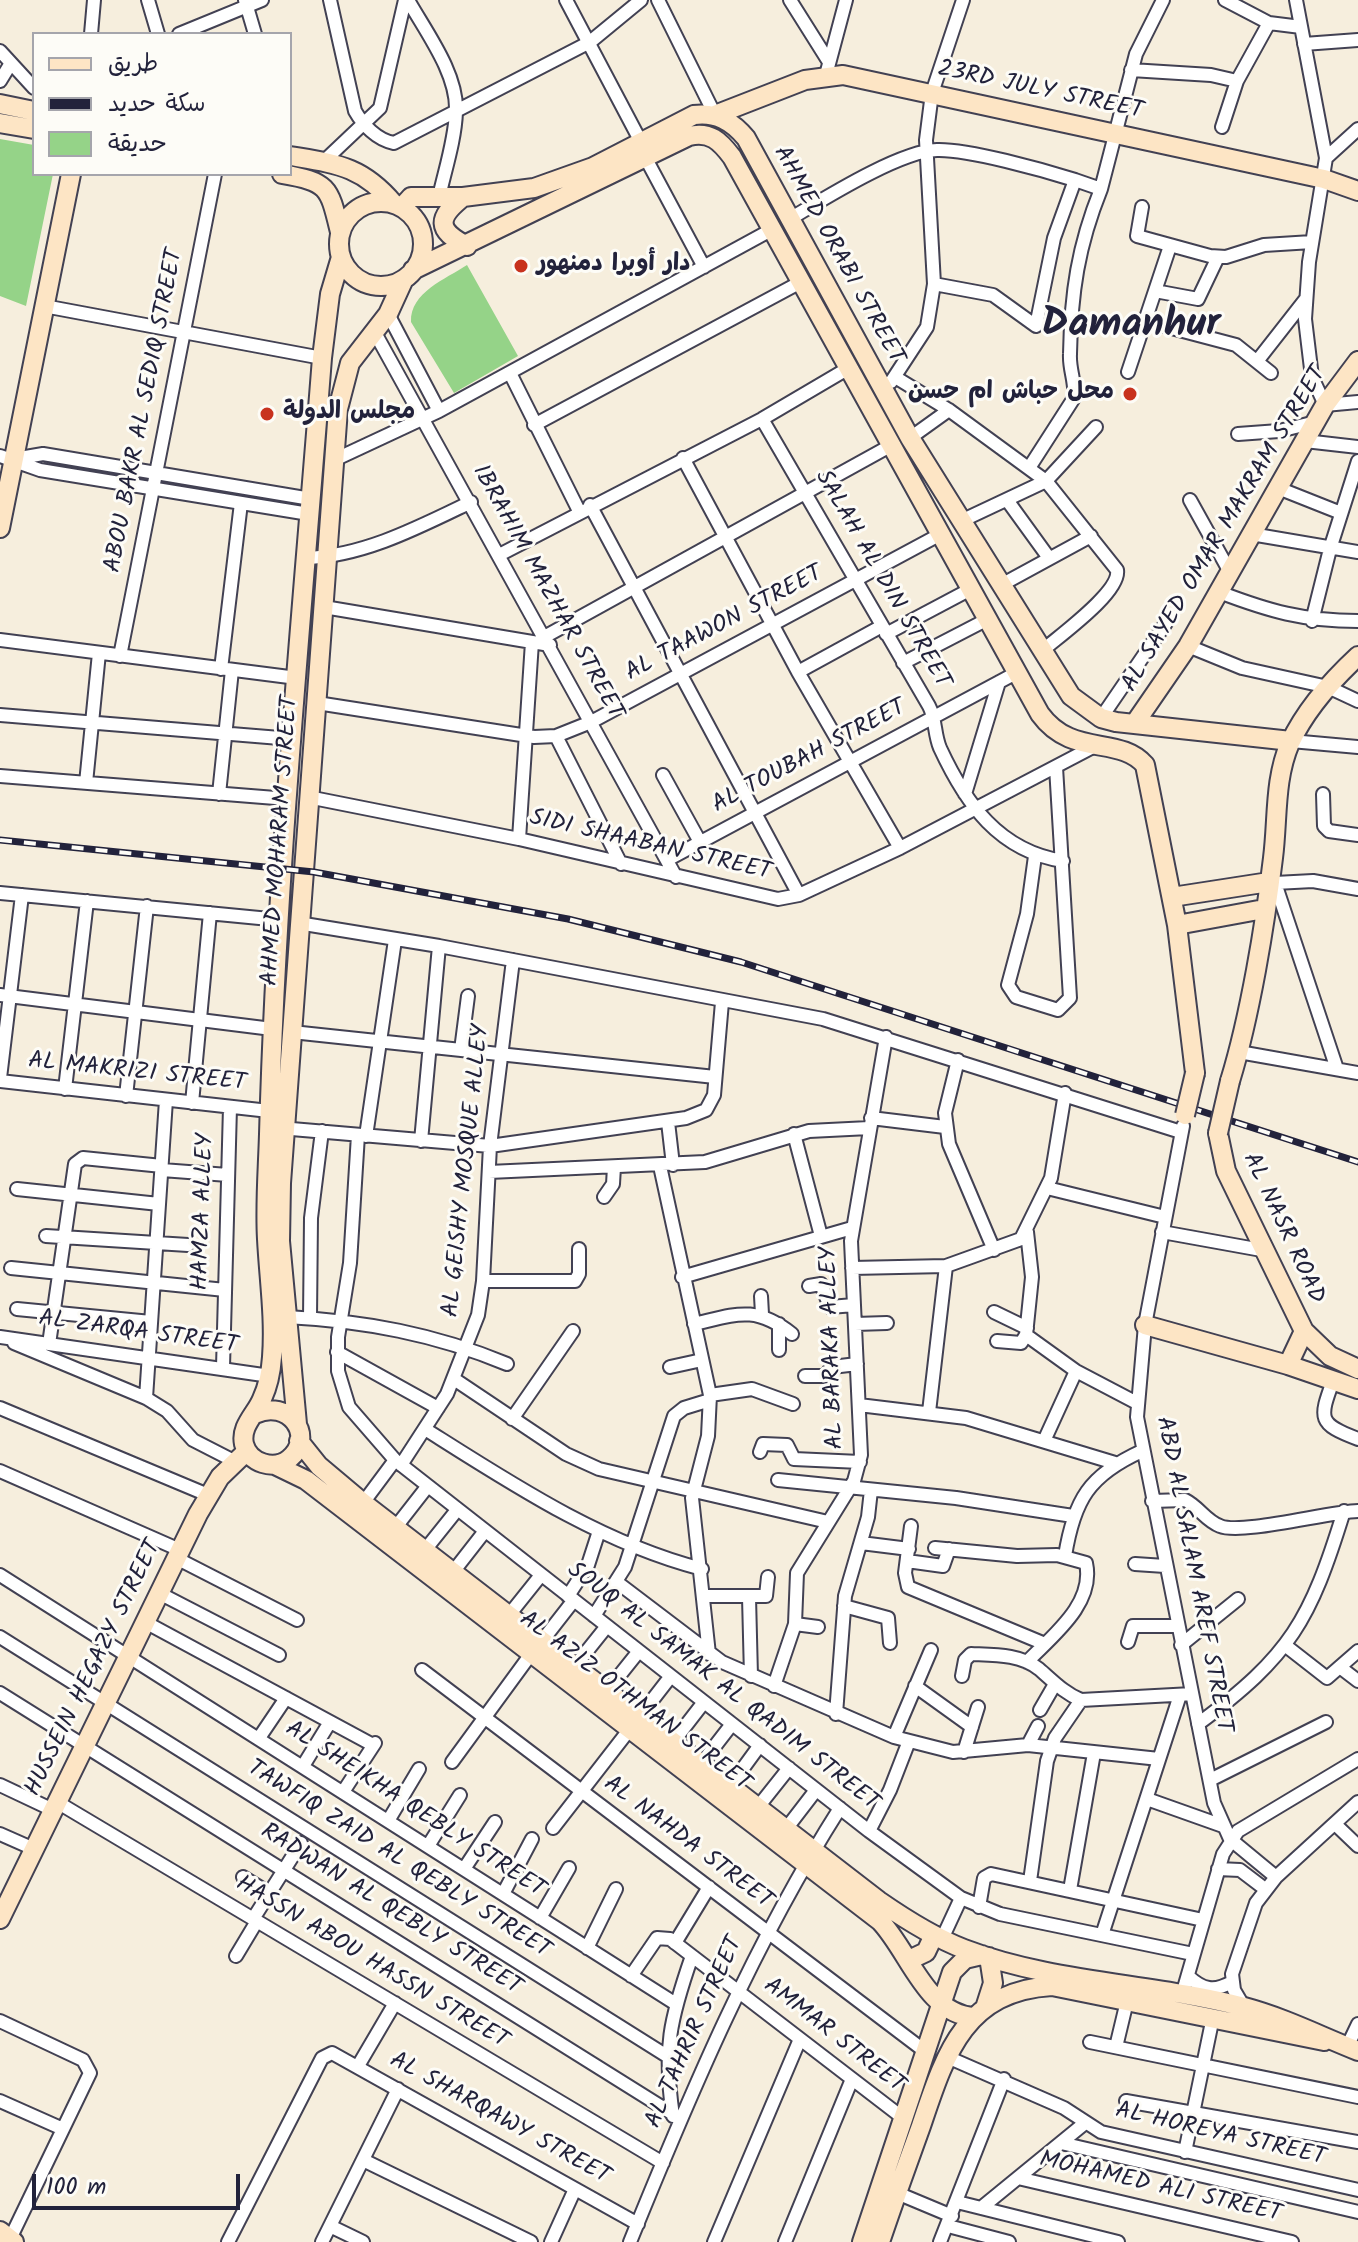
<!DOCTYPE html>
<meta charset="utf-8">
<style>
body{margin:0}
#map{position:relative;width:1358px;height:2242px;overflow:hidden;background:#f6eedd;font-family:Kalam,"Playpen Sans Arabic",sans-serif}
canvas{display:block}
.legend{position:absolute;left:32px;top:32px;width:260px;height:144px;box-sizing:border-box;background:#fdfcf7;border:2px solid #a5a5ac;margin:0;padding:10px 14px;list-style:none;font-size:24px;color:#22223b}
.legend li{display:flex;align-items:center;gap:16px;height:40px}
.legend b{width:40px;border:2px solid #a5a5ac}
.scale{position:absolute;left:32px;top:2174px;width:208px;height:36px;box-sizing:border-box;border:4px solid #22223b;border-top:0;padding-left:10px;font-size:24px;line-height:28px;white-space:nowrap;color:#22223b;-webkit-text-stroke:6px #fdfcf7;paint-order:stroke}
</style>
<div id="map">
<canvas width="1358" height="2242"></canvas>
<ul class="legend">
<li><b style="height:10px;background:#fde5c5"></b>طريق</li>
<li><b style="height:10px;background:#22223b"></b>سكة حديد</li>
<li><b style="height:22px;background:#95d388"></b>حديقة</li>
</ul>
<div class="scale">100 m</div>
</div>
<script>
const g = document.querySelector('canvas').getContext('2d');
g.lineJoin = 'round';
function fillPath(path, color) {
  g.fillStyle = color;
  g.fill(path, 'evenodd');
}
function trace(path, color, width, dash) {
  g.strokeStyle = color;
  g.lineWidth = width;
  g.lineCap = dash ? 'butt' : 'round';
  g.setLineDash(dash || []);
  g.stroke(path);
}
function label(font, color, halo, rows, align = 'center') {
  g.font = font + ' Kalam,"Playpen Sans Arabic",sans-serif';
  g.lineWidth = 6;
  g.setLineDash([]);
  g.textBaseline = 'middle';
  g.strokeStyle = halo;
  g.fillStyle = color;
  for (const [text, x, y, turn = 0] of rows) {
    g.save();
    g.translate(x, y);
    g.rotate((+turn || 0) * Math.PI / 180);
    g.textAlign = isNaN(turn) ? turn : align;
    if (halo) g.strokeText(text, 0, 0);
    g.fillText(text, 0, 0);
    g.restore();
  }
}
fillPath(new Path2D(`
 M0 139 34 145V174H53L26 306 0 296Z
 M467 265 518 356 454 393 411 322C410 292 446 279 467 265Z`), '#95d388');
const street = new Path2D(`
 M148 0 158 34
 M245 0 255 34
 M330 0 355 111C363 125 377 140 394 143L590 42 641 0
 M408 0C426 32 458 74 456 112 455 140 445 170 439 197
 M566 0 641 142
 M658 0 715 115
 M790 0 829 62
 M963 0 932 93 926 140 934 284 993 295 1036 326 1054 238 1075 180 1101 189 1136 54 1163 0
 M1225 0 1269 23 1301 27
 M1296 0 1326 158 1309 262 1305 319 1312 377 1325 405 1358 402
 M91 34 94 0
 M179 34 262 0
 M1304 44 1358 40
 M0 51 34 88
 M1131 70 1211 75 1237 81
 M826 75 846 0
 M0 81 11 63
 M1222 127 1237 81 1269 23
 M644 155 704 267
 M1326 158 1358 129
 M323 162 380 108 405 0
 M1142 207 1137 236 1210 256 1226 257 1264 245 1312 242
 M788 220C822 200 899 151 937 150 968 149 1043 170 1075 180
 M1155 291 1198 299 1218 257
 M44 306 322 358
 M388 314 439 411
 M1145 321 1236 345 1271 373
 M374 331 676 877
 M1258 360 1305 300
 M1128 372 1170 246
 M510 373 579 511
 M895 377 949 410 1046 481 1117 570C1121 592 1059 636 1042 651
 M891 382 927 327 934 284
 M762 419 929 706C936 719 934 734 940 748 966 804 999 851 1063 861
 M534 425 799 283
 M1238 434 1279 431 1316 422
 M910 438 949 410
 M1305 441 1358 447
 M0 456 40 470 309 514
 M683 458 798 672 900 848
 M14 459 43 454 311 499
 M334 460 439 411 771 230
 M1029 468 1074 398C1076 382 1069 370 1070 354 1071 293 1078 246 1101 189
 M1278 488 1341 513
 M1007 500 1049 558
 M1190 500 1230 572
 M590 505 799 895
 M961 521 1046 481 1096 427
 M1251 534 1358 552
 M501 554 762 419 847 369
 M306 558C364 556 419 527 471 502
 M1001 585 1091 536
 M1219 592C1269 611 1303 621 1358 621
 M324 607 550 645
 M1312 621 1330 549 1358 461
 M886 634 969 590
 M546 636 890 446
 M0 640 297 678
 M1188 646 1242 668 1328 687 1358 701
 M120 656 215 174
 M903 663 986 620
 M221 669 241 503
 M798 672 882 626
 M317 703 534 737 556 736 591 722 939 535
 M0 715 292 739
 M1101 718 1166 623
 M556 736 621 864
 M1291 741 1358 747
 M663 775 700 842
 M0 776 288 799
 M86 783 99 653
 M219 794 232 670
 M965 794 999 682
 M1323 794 1324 826 1329 831 1358 835
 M308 797 519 839 778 899 799 895 900 848 1093 747
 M519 839 532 642
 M1035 856 1027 914 1008 985 1016 997 1058 1010 1070 998 1056 767
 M667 860 1016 673
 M1274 880 1336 1066
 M1275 883 1313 881 1358 889
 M0 893 280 920
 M298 923 439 946 823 1019 1181 1132
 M0 995 272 1029
 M292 1032 715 1077
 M461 1050 468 996
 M1239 1052 1358 1073
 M958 1060 945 1113 949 1144 994 1250
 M0 1078 22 895
 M0 1081 269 1111
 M65 1089 87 901
 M126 1096 147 906
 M192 1103 210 913
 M871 1118 945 1127
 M668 1122 673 1165
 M1183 1126 1145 1325 1137 1417 1214 1803 1230 1839 1276 1877
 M280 1128 490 1146 686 1118 706 1110 714 1095 722 1002
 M794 1134 821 1236
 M358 1135 350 1263 338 1337V1371L349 1407 395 1460 869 1831 961 1898 1000 1914 1193 1954
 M366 1136 395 940
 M421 1141 439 946
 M660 1166 710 1395 708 1436 692 1498 709 1654
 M162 1170 228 1175
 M489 1172 705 1162 809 1131 869 1128
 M1047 1188 1165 1217
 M17 1189 159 1204
 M604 1197 613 1184 614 1167
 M1162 1232 1267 1251
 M46 1236 188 1245
 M11 1268 225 1290
 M852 1268 946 1266 1021 1239 1051 1178 1065 1093
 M682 1277 852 1228
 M483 1281H575L579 1274V1249
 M809 1286 821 1284 830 1307 854 1305
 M761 1296 762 1314
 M17 1309 151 1322
 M994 1312 1027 1328
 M287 1317C364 1321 435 1334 507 1364
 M310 1318 311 1218 322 1131
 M694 1324C737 1314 755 1305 792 1334
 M855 1324 887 1323
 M1026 1335 1076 1371 1137 1403
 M0 1337 270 1376
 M997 1341 1021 1343 1026 1335 1032 1277 1027 1232
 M14 1343 146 1398 167 1411 193 1440 234 1461
 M49 1344 75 1164 83 1158 162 1166
 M779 1350V1324
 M337 1352 438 1408
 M223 1367 230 1107
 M670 1367 702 1360
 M805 1376H825L832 1367 857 1364
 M454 1379 566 1454 599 1469 828 1522
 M1333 1381C1319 1419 1318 1424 1358 1439
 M710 1395 752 1389 793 1404
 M146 1398 166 1100
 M859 1405 966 1418 1115 1463
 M0 1408 208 1495
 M929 1412 946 1266
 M512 1419 573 1331
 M425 1429C512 1484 601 1543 702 1569
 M1044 1441 1076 1371
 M760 1452 763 1444 787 1445 794 1459 860 1462
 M401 1465 447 1394 478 1315 483 1281 490 1146 513 960
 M0 1471 180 1550
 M778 1480 956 1498 1073 1516
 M1152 1501 1185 1500C1199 1507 1206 1521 1220 1526 1241 1535 1328 1512 1358 1511
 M363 1503 395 1460
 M911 1526 905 1573 908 1587 1045 1644
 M395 1528 427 1487
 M861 1543 909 1549
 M935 1548 1017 1556 1057 1555 1086 1563C1095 1604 1052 1636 1027 1662
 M425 1550 457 1510
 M1065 1556C1074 1500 1089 1475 1142 1451
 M176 1558 297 1620
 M907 1561 943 1566 949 1549
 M1135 1564 1165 1566
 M453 1572 485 1531
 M0 1575 676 2004
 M618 1583 722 1662 894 1737 953 1752 1028 1745 1159 1759
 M159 1593 279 1655
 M568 1596 588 1565 599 1531
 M704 1596H766L768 1577
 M749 1597 751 1676
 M844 1606 888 1618 890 1643
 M509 1615 541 1575
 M594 1616 625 1567 674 1416 684 1408 710 1400
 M145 1622 373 1745
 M795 1624 818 1627
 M0 1637 667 2056
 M542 1641 574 1600
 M1128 1642 1133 1626H1177
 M1181 1645 1238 1599
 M1286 1646 1327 1678 1358 1651
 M575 1666 607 1626
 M1341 1668 1358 1681
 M422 1670 926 2052
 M962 1676 965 1660 971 1654C994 1655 1020 1654 1039 1669 1053 1681 1064 1693 1081 1700L1192 1694
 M774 1686 795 1624 797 1573 854 1481 861 1455 851 1241 886 1037
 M915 1686 972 1727
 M607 1691 639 1651
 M0 1693 673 2114
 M1040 1710 1055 1684
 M836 1714 845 1596 868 1517 871 1490
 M1198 1724C1291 1655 1310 1621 1344 1511
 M894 1737 931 1650
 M259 1738 286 1698
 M673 1742 704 1702
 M1028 1745 1038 1726
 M964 1752 978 1707
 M452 1762 531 1654
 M701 1764 732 1724
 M303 1766 330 1722
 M1210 1780 1326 1722
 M0 1785 53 1810
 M730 1786 760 1745
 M343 1792 375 1743
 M1147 1799 1223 1826
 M57 1802 663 2163
 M758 1807 789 1768
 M388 1821 419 1769
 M1335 1824 1358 1846
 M553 1828 671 1676
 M786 1829 816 1790
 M869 1831 890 1790 909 1741
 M0 1834 34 1849
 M428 1846 460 1795
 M464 1869 495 1822
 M1218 1869 1240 1870 1265 1889
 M243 1877 269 1893
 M1030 1881 1047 1761 1055 1738 1081 1700
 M1070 1890 1094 1753
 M503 1894 532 1839
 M979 1907 984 1878 991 1874 1203 1920
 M540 1918 569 1868
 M253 1919 301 1843
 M1102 1935 1180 1695
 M942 1939 961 1898
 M675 1943 709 1887
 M587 1948 616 1889
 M236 1956 257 1921
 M631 1976 657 1938 670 1939 903 2118
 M1188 1976C1203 1990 1214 1992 1232 1982
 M1182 1995 1223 1854 1238 1831 1358 1759
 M1244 2007 1234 1990 1232 1974 1256 1903 1276 1877 1358 1802
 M0 2021 83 2060 90 2073 10 2239
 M1090 2042 1358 2097
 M1116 2047 1128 1997
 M1347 2047 1358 2024
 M945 2056 1064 2108 1101 2132 1358 2190
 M358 2066 395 2003
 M0 2101 63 2129
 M1126 2101 1358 2142
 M673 2116C663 2049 670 2019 692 1956
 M1061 2143 1358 2212
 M1185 2152 1213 2017
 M363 2160 531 2242
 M1018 2178 1292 2242
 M897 2193 952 2216
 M957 2202 1118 2242
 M981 2208 1085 2123
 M330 2226 363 2242
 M948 2226 1009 2242
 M228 2242 322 2058 332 2053 638 2224
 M322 2242 398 2089
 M551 2242 575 2189
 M630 2242C691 2092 753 1945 840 1808
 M714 2242 800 2039
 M785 2242 852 2079
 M940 2242 1004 2079`);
const secondary = new Path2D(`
 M0 104 34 111
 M715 115 805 80 843 75 1324 179 1358 191
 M0 123 34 129
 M290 156C337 164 362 166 394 204
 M282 174C329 182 329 187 340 232
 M463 197C437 218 436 230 467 246
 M339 244a42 42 0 1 1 84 0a42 42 0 1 1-84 0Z
 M402 207 411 197H463L534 188 593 167 694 115C716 112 732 121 746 138L910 438 1071 696 1101 718 1116 722 1291 741
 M413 270 689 136C710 131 720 141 732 157L1040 714C1072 758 1119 735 1145 765L1177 925 1195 1073
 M0 528 71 174
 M1135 723 1188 646 1325 405 1358 361
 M1172 897 1269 882
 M1177 925 1264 909
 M1230 1081C1250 1016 1265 925 1273 858 1278 819 1274 780 1290 743 1306 709 1331 681 1358 656
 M1218 1133 1226 1171 1304 1331 1330 1356 1358 1369
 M1145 1325 1288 1365 1358 1389
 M1288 1365 1304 1331
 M255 1414C288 1398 317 1436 289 1459 274 1471 249 1463 244 1444 240 1426 256 1414 262 1399 268 1386 271 1372 272 1357 275 1318 269 1278 267 1239 265 1204 268 1169 269 1134 276 875 302 616 322 358L330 294 341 257
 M297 1424 280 1241 281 1183 338 409 350 363 388 314 404 279
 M299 1441 319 1466 363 1503 879 1901C905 1919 933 1937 964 1949 1053 1983 1152 1983 1244 2007 1285 2018 1320 2036 1358 2051
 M275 1465 306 1480 880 1921C909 1951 926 2014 974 2017
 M0 1919 198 1514 220 1477 247 1451
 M909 1960 926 1952 934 1935
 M985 2008 993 1983 989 1957
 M0 2231 14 2242
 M862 2242 952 1972 965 1959 982 1955
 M880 2242C893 2203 907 2165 921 2126 945 2055 964 1991 1052 1986L1324 2041`);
trace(street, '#424153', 16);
trace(secondary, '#424153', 22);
trace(street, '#fff', 12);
trace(secondary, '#fde5c5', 18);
const rail = new Path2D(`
 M0 840 314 872 568 919 741 962 1358 1162`);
trace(rail, '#22223b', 7);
trace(rail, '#fdfcf7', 4, [12]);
const secondaryBridge = new Path2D(`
 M1185 1115 1195 1073
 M1218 1133 1230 1081`);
trace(secondaryBridge, '#424153', 22, []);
trace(secondaryBridge, '#fde5c5', 18);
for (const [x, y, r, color] of [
 [521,266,8,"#c8321e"],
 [1130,394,8,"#c8321e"],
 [267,414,8,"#c8321e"]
]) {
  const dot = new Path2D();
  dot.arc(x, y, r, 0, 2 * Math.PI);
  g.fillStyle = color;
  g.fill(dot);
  trace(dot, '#fdfcf7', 3);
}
label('24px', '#22223b', '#fdfcf7', [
 ["23RD JULY STREET",1040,92,12],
 ["AHMED ORABI STREET",837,256,61],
 ["ABOU BAKR AL SEDIQ STREET",146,411,-79],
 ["AL SAYED OMAR MAKRAM STREET",1226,530,-59],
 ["SALAH AL DIN STREET",881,580,60],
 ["IBRAHIM MAZHAR STREET",546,593,61],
 ["AL TAAWON STREET",725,625,-28],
 ["AL TOUBAH STREET",810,758,-28],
 ["AHMED MOHARAM STREET",282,841,-86],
 ["SIDI SHAABAN STREET",650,847,13],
 ["AL MAKRIZI STREET",137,1074,6],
 ["AL GEISHY MOSQUE ALLEY",468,1171,-84],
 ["HAMZA ALLEY",205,1212,-88],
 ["AL NASR ROAD",1282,1229,65],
 ["AL ZARQA STREET",138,1334,8],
 ["AL BARAKA ALLEY",834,1348,-92],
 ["ABD AL SALAM AREF STREET",1192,1575,79],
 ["HUSSEIN HEGAZY STREET",95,1669,-64],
 ["SOUQ AL SAMAK AL QADIM STREET",722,1688,38],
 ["AL AZIZ OTHMAN STREET",634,1703,37],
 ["AL SHEIKHA QEBLY STREET",414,1811,33],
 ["AL NAHDA STREET",687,1844,37],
 ["TAWFIQ ZAID AL QEBLY STREET",398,1861,32],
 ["RADWAN AL QEBLY STREET",390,1911,32],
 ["HASSN ABOU HASSN STREET",371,1964,31],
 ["AL TAHRIR STREET",696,2033,-66],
 ["AMMAR STREET",833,2037,38],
 ["AL SHARQAWY STREET",499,2120,29],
 ["AL HOREYA STREET",1220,2136,13],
 ["MOHAMED ALI STREET",1160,2189,13]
]);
label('bold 24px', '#22223b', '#fdfcf7', [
 ["دار أوبرا دمنهور",537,266],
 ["محل حباش ام حسن",1114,394,"right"],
 ["مجلس الدولة",283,414]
], 'left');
label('bold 40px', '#22223b', '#fdfcf7', [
 ["Damanhur",1131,328]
]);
</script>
